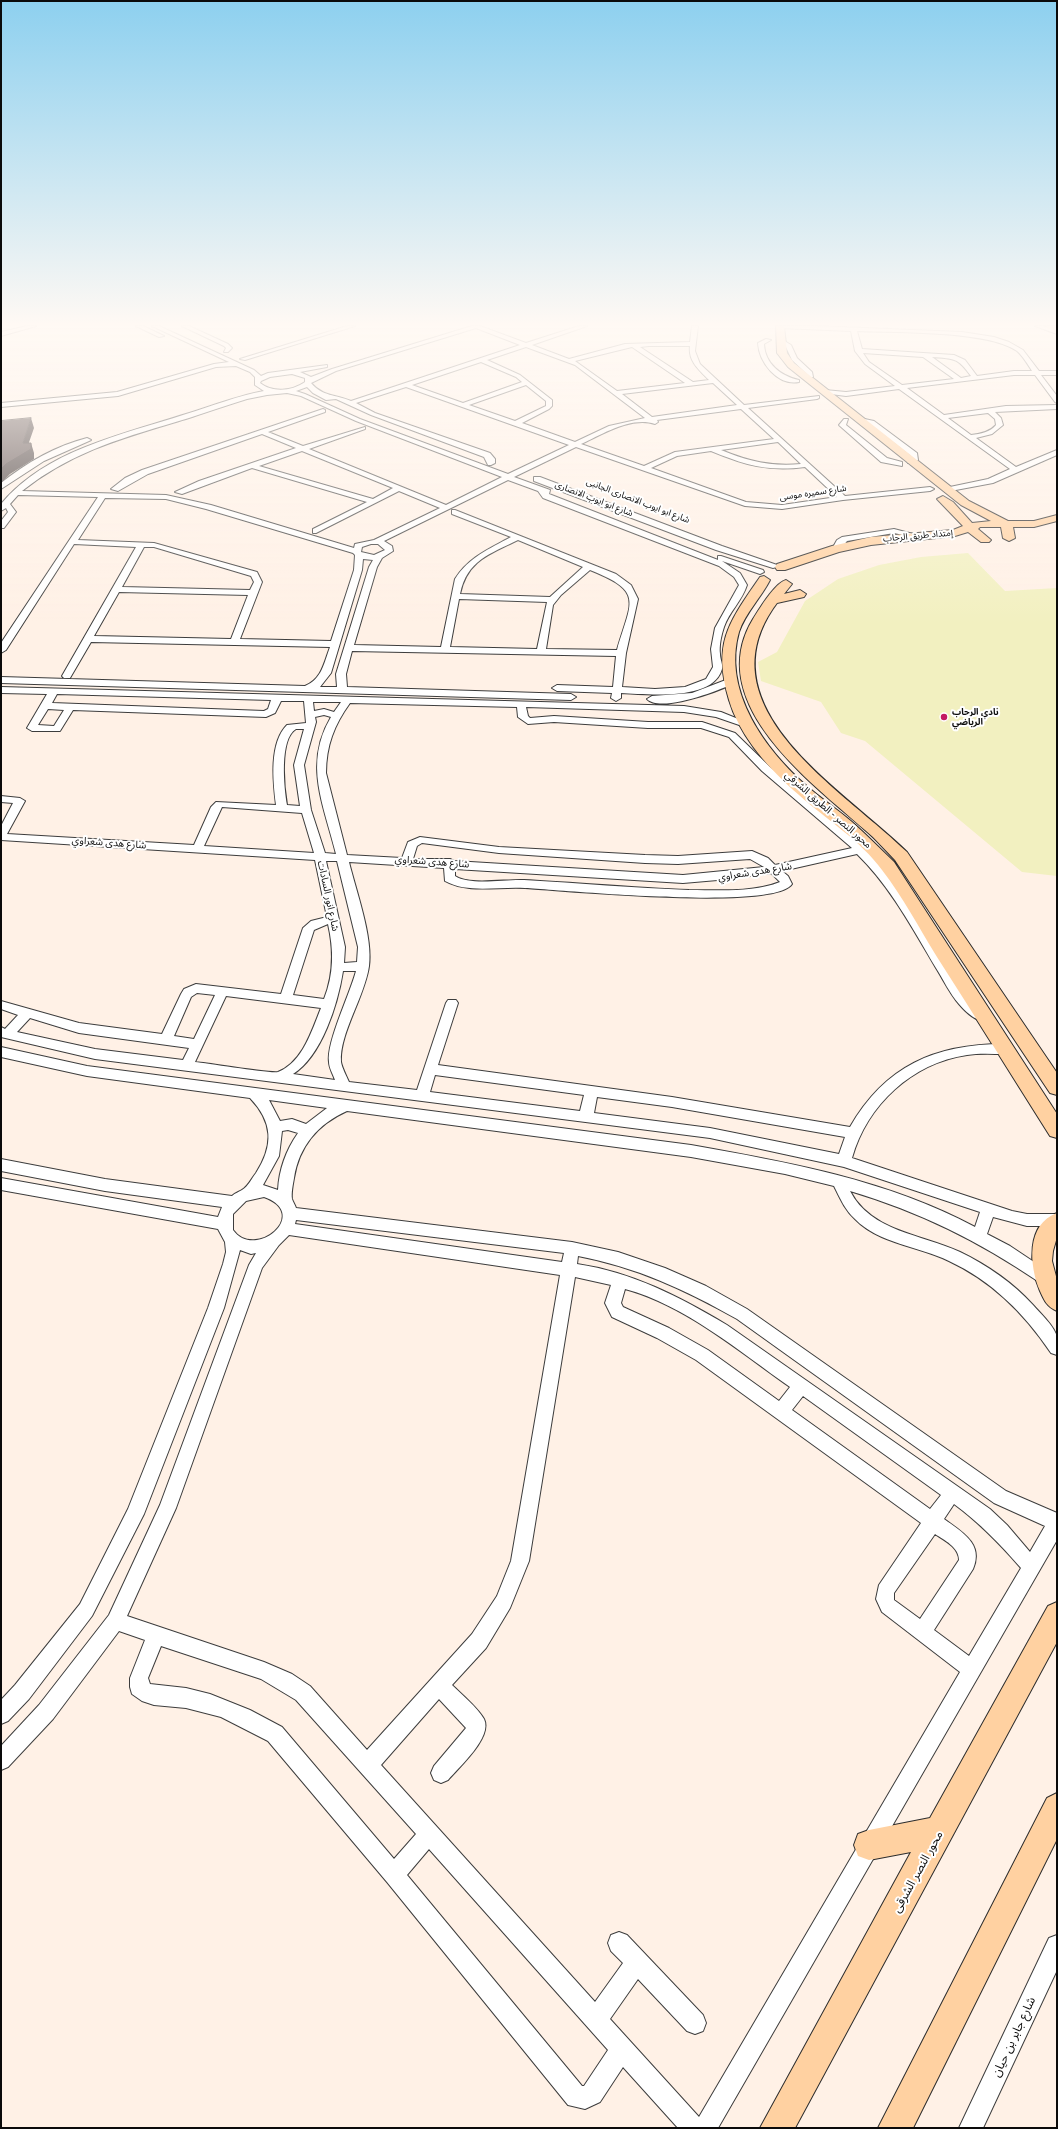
<!DOCTYPE html>
<meta charset="utf-8">
<style>
body{margin:0}
#map{position:relative;width:1058px;height:2129px;overflow:hidden;background:#fff1e6;font-family:"Noto Serif",serif}
canvas{display:block}
.frame{position:absolute;inset:0;border:2px solid #0a0a0a;pointer-events:none}
</style>
<div id="map">
<canvas width="1058" height="2129"></canvas>
<div class="frame"></div>
</div>
<script>
const g = document.querySelector('canvas').getContext('2d');
g.lineJoin = 'round';
function fillPath(path, color) {
  g.fillStyle = color;
  g.fill(path, 'evenodd');
}
function trace(path, color, width, dash) {
  g.strokeStyle = color;
  g.lineWidth = width;
  g.lineCap = dash ? 'butt' : 'round';
  g.setLineDash(dash || []);
  g.stroke(path);
}
function label(font, color, halo, rows, align = 'center') {
  g.font = font + ' "Noto Serif","Noto Sans Arabic",serif';
  g.lineWidth = 4;
  g.setLineDash([]);
  g.textBaseline = 'middle';
  g.strokeStyle = halo;
  g.fillStyle = color;
  for (const [text, x, y, turn = 0] of rows) {
    g.save();
    g.translate(x, y);
    g.rotate((+turn || 0) * Math.PI / 180);
    g.textAlign = isNaN(turn) ? turn : align;
    if (halo) g.strokeText(text, 0, 0);
    g.fillText(text, 0, 0);
    g.restore();
  }
}
fillPath(new Path2D(`
 M968 553 1005 591 1057 588V876L1022 872 865 741 841 733 821 702 761 681 758 662 777 652 805 601 838 579 879 565 921 557Z`), '#f2f0c0');
const street = new Path2D(`
 M27 326H36L1 336V332Z
 M136 326H143L164 336 159 337Z
 M152 326H159L254 370 261 376 268 373 327 365V367L300 372 311 377 332 369 472 326H480L526 343 579 326H587L532 345 569 359 625 344 690 342 692 326H698L695 351 700 364 744 405 819 396V398L817 399 748 408 845 496 930 487 934 489 930 491 843 500 782 509 745 506 576 447 514 477 550 490 549 494 718 560V556H721L763 570 764 572 760 574 722 561 740 573 747 585C742 601 729 612 724 627 721 636 719 646 720 654 720 659 723 664 722 669 713 702 646 694 621 693V698L616 701 611 698 612 693 557 691 552 688 557 685 613 687 616 656 352 651 346 674 347 687 571 694 576 697 571 700 1 683V677L305 686C322 679 324 663 330 647L91 642 70 678H64L62 676 136 547 74 544 6 650 1 653V643L98 497 18 495 10 504 16 512 4 528H1V521L8 512 6 508 1 511V504C46 450 121 435 186 414 212 406 237 396 264 391L255 385V377L250 372 236 366 216 367 118 396 1 407V403L117 392 214 364 229 362ZM476 328 520 345 351 401C335 394 323 397 311 383L336 371ZM649 346H690C688 361 699 370 709 380L693 382 640 347ZM526 347 575 365 645 418 609 426 575 442 522 423 549 409 552 406V400L520 375 487 360ZM632 347 685 383 617 391 575 361ZM481 362 516 377 522 382 463 403 412 385ZM292 374 305 378V382C292 391 273 393 260 383L261 381 270 377ZM713 383 737 405 652 417 622 394ZM526 385 546 401V406L515 421 469 405ZM307 387 313 393 326 400 336 399 371 415 484 457 488 465H491L495 463V459L490 453 375 413 356 403 406 387 569 445 508 474 360 419 305 394 296 391ZM287 393 301 396 356 421 502 477 446 505 309 449 365 429V427L303 446 268 432 325 412V410L323 409 142 470 125 478 111 489 118 491 148 474 262 434 296 448 199 481 175 492 182 494 252 468 367 502 313 529V533H316L399 491 440 508 374 540 355 544 354 548 211 505 166 495 22 491C74 450 126 437 189 418 208 412 227 405 247 399L267 395ZM741 409 774 439 675 452 644 466 581 444C603 434 631 416 655 424L658 422 657 420ZM778 442 801 464C771 467 748 461 721 450ZM302 451 393 488 373 499 259 466ZM711 451C745 465 768 472 805 467L837 497 782 505 746 502 651 468 677 456ZM508 480 538 491 543 498 719 566 734 577 739 585 715 628 711 649 713 667 706 679 685 687 655 689 622 687 626 653 638 599 631 585 616 574 455 510H452V514L511 537C489 549 469 557 455 579L441 647 354 645 377 567 382 558 393 551 392 546 384 541ZM105 498 166 499 206 509 353 553 355 555 354 570 331 641 240 639 262 582 257 572 154 543 78 540ZM518 540 583 567 550 597 460 594C467 560 490 554 518 540ZM371 544H378L385 550 374 555 361 552 362 547ZM144 547H154L251 576 254 582 250 590 122 587ZM363 559 373 560 369 567 336 674 337 687H320L331 673 362 570ZM590 570C645 592 631 601 617 650L546 649 553 605 561 595ZM119 592 248 595 231 639 94 636ZM459 599 547 602 537 649 450 647Z
 M182 326H189L228 344 232 348 228 352H224L226 348 224 346Z
 M347 326H355L245 360 240 359Z
 M777 326H815L962 332 994 337 1009 342 1023 350 1039 371H1057V375H1041L1057 396V403L1055 402 1035 375H1014L907 388 944 415 1006 406 1057 405V409L995 412 1001 418 1003 425 992 434 976 438 1016 467 1057 450V455L993 483 945 492V488L988 479 1010 469 899 389 846 396 823 393 822 392 825 390 846 392 895 386 865 364 855 351 851 331 780 328ZM857 331C896 333 987 330 1017 351 1023 356 1028 365 1032 371H1014L977 376 965 360 954 355 862 349ZM863 353 923 357 954 379 902 385 869 362ZM932 357C955 359 957 357 971 376L961 378ZM988 413 995 419 996 425C990 432 981 434 971 435L948 418Z
 M1035 326H1043L1057 330V334Z
 M766 339 771 340 764 344C765 364 781 376 799 380V382C778 386 759 363 758 343Z
 M779 340H783L791 345 797 358 812 372 813 377 804 378V376L807 374 792 360 786 347 779 342Z
 M860 418 874 421 917 453 918 460 914 463H908L907 461 911 456 870 424 858 421V419Z
 M844 419H848L846 425 887 458 902 462V466L881 462 840 426 839 425Z
 M87 438 91 440 89 441 44 461 1 489V483C26 463 56 446 87 438Z
 M534 477H540L722 546 780 566 773 568 716 550 534 481Z
 M894 529 921 536 917 538 894 533 847 541 839 551 832 549 837 540 842 537Z
 M731 678 734 679V683C719 691 660 713 647 699L652 696 692 693Z
 M1 687 684 706 721 712 753 725 748 728 716 717 684 712 526 707 528 716 530 718 554 716 648 722H702L735 733 770 767 844 829 874 857 908 903 967 998 988 1017 986 1020C977 1023 965 1011 959 1004 950 994 943 979 936 968 913 929 890 886 857 854L782 871 788 876 792 884C775 911 563 890 525 888 500 886 468 894 445 881L444 868 349 862C356 891 373 937 369 966 365 996 339 1034 341 1062 342 1068 346 1075 349 1082L417 1090 446 1003 448 1000H456L458 1003 438 1065 672 1097 850 1127C885 1066 935 1044 1004 1044L1009 1046 1010 1049 1009 1052 1004 1054C992 1054 979 1053 967 1055 912 1063 867 1105 852 1158L1012 1211 1027 1214H1057V1226H1027L993 1217 987 1234 1010 1246 1049 1272 1052 1277 1049 1282 1044 1284 1039 1282C979 1241 920 1212 850 1191 871 1232 922 1234 960 1252 987 1265 1013 1283 1033 1305 1041 1314 1052 1324 1056 1334 1058 1339 1057 1349 1057 1355L1051 1353C1025 1314 992 1281 949 1261 919 1246 879 1244 855 1219 845 1210 840 1198 834 1186L785 1174 691 1157 347 1111C318 1124 299 1146 294 1178 293 1184 291 1193 292 1199 293 1202 295 1205 296 1208L572 1242 618 1252 665 1268 706 1286 747 1309 1006 1491 1057 1513V1540L718 2128H678L623 2067 600 2102 585 2109 568 2105 387 1882 268 1741 221 1717 186 1708 154 1705 142 1701 132 1694 130 1687V1678L145 1640 119 1631 53 1719 8 1767 1 1770V1746L39 1705 109 1615 160 1505 249 1265 256 1253 251 1254 240 1250 224 1308 144 1514 92 1616 29 1699 8 1721 1 1724V1700L15 1685 80 1604 128 1509 208 1308 223 1264 226 1252 225 1242 218 1229 1 1190V1178L218 1217 222 1207 105 1191 1 1171V1159L105 1179 232 1196C235 1193 239 1192 242 1190 248 1187 252 1178 256 1173 274 1145 273 1122 250 1098L87 1076 1 1057V1047L87 1066 691 1145C787 1162 888 1180 975 1227L980 1212 844 1167 710 1138 95 1059 1 1037V1027L5 1029 18 1015 1 1009V1001L79 1023 162 1034 181 994 184 989 196 984 281 994 303 928 311 921 327 917 315 860 1 840V826L13 803 1 802V796L20 798 25 801 7 834 194 845 211 807 216 802 276 805C273 781 269 743 287 725L306 723 304 701H281L275 713 266 717 73 710 60 731H32L27 728 47 694 1 693ZM57 694 271 700 268 709 264 711 52 703ZM313 702H341L334 712 324 709 314 711ZM350 703 517 707 518 717 528 724 554 722 648 728H701L729 737 762 771 852 848 775 865 768 858 752 851 678 856 645 855 499 847 420 837 408 842 402 858 347 855 326 773C326 746 334 725 350 703ZM48 709 64 710 54 726 38 725ZM324 715 331 717C303 764 324 805 336 854L325 853 311 810 304 765 316 722 315 717ZM296 729H304L294 765 300 806 287 805C284 788 279 739 296 729ZM222 807 302 813 314 853 204 846ZM422 843 499 853 645 863 678 864 750 859 764 867 683 875 454 861 450 859H413L417 846ZM326 861H337L358 947 357 962 344 963 345 947ZM455 869 683 883 729 879 771 873 780 882C752 893 718 890 689 890 634 888 579 883 524 880 506 879 470 886 455 876ZM328 924C334 950 334 974 324 999L293 995 314 930ZM343 971H356C350 994 326 1043 329 1062 329 1068 333 1074 335 1080L293 1074C322 1056 338 1003 343 971ZM197 993 215 995 194 1039 174 1036 191 997ZM226 996 321 1008C312 1030 303 1062 278 1072 271 1074 207 1063 195 1062ZM30 1018 79 1033 189 1048 183 1060 95 1049 17 1032ZM435 1075 584 1095 580 1111 430 1092ZM597 1097 672 1107 845 1137 839 1154 710 1128 594 1113ZM269 1100 327 1108 306 1124 292 1119 280 1121ZM288 1130 298 1133C286 1150 279 1170 278 1190L263 1185 279 1156 282 1131ZM264 1197C312 1214 255 1261 233 1230V1214L246 1201ZM296 1220 564 1253 562 1262 295 1224ZM289 1235 560 1275 511 1561 497 1596 472 1634 367 1750 310 1686 292 1674 264 1662 127 1616 176 1508 262 1268 279 1245ZM578 1256C636 1267 686 1290 737 1319L994 1503 1045 1526 1030 1552 1007 1525 990 1509 727 1325C680 1297 632 1272 577 1264ZM575 1277 611 1285 605 1303 612 1317 657 1338 696 1360 921 1523 879 1585 876 1599 882 1612 960 1672 699 2117 610 2019 638 1979 687 2031 695 2034 703 2031 706 2023 703 2015 627 1935 619 1932 611 1935 608 1943 611 1951 623 1963 595 2002 381 1765 439 1699 466 1728 434 1766 431 1773 434 1780 441 1783 448 1780C459 1767 493 1737 484 1719 477 1707 462 1695 452 1685L486 1648 510 1608 529 1561ZM625 1289C685 1305 740 1352 790 1387L779 1401 708 1350 669 1328 623 1307 621 1303ZM803 1396 941 1495 930 1509 792 1410ZM954 1504C980 1523 1000 1544 1021 1568L969 1656 934 1630 973 1569C984 1544 962 1532 944 1519ZM935 1534C944 1540 959 1547 959 1560L920 1619 894 1600V1593ZM161 1646 261 1679 296 1700 416 1834 394 1859 282 1727 250 1710 210 1694 186 1688 150 1684 148 1678ZM429 1849 608 2050 584 2086H582L407 1875Z
 M1057 1935V1970L983 2128H959L1049 1938Z`);
const secondary = new Path2D(`
 M776 326H784L787 353 794 363 969 501 1008 521H1034L1057 515V521L1034 527H1013L1015 538 1009 541 1003 538 1001 527H980L978 529 991 540 989 542H981L968 532 955 536 871 545 839 552 785 570H777L775 567 777 564 832 546 871 537 953 530 963 526 937 499 943 496 953 502 972 523 991 521 961 505 788 367 777 353Z
 M1046 326H1057V331L1047 328Z
 M764 576 770 580C761 598 745 613 739 632 722 692 766 751 809 788 823 800 838 810 852 822 867 835 880 849 894 862L1057 1114V1138L1050 1136C1012 1076 975 1016 937 957 919 928 903 897 882 870 860 840 827 820 799 795 770 770 740 737 729 700 712 643 729 622 760 577Z
 M786 580 792 584 784 594 800 590 806 594 804 597 777 603C699 707 844 790 907 852L1057 1073V1095L1050 1093 895 860C885 850 876 839 865 830 811 782 702 703 753 619 760 608 775 583 786 580Z
 M1057 1213V1237L1053 1251 1052 1261 1057 1280V1311C1047 1307 1044 1300 1040 1291 1029 1266 1026 1224 1057 1213Z
 M1057 1602V1642L795 2128H760L911 1852 869 1860 858 1856 854 1845 858 1834 869 1830 930 1818 1048 1606Z
 M1057 1793V1839L913 2128H878L1047 1798Z`);
trace(street, '#3d3d3d', 2);
trace(secondary, '#2c2c2c', 2);
fillPath(street, '#fff');
fillPath(secondary, '#ffd1a1');
fillPath(new Path2D(`
 M31 418 34 428 26 451 31 443 34 453V459L10 474 1 483V469L23 443Z`), '#3a3030');
const building = new Path2D(`
 M31 418 23 443H31V449L6 464 1 469V421Z`);
fillPath(building, '#534545');
trace(building, '#3a3030', 1);
const sky = g.createLinearGradient(0, 0, 0, 624);
sky.addColorStop(0, '#8dd0ef');
sky.addColorStop(0.52, '#fff9f4');
sky.addColorStop(1, '#fff9f400');
g.fillStyle = sky;
g.fillRect(0, 0, 1058, 624);
for (const [x, y, r, color] of [
 [944,717,4,"#c31862"]
]) {
  const dot = new Path2D();
  dot.arc(x, y, r, 0, 2 * Math.PI);
  g.fillStyle = color;
  g.fill(dot);
  trace(dot, '#fff', 1.5);
}
label('9px', '#0a0a0a', '#fff', [
 ["شارع سميره موسى",813,493,-8],
 ["شارع ابو ايوب الانصارى",594,499,21],
 ["شارع ابو ايوب الانصارى الجانبى",638,501,21],
 ["إمتداد طريق الرحاب",918,536,-5]
]);
label('bold 9px', '#0a0a0a', '#fff', [
 ["نادي الرحاب",952,712],
 ["الرياضي",952,722]
], 'left');
label('10px', '#0a0a0a', '#fff', [
 ["محور النصر - الطريق الشرقي",828,810,41],
 ["شارع هدى شعراوي",109,843,4],
 ["شارع هدى شعراوي",432,862,4],
 ["شارع هدى شعراوي",755,872,-9],
 ["شارع انور السادات",328,896,78]
]);
label('12px', '#0a0a0a', '#fff', [
 ["محور النصر الشرقى",918,1872,-61],
 ["شارع جابر بن حيان",1014,2037,-65]
]);
</script>
